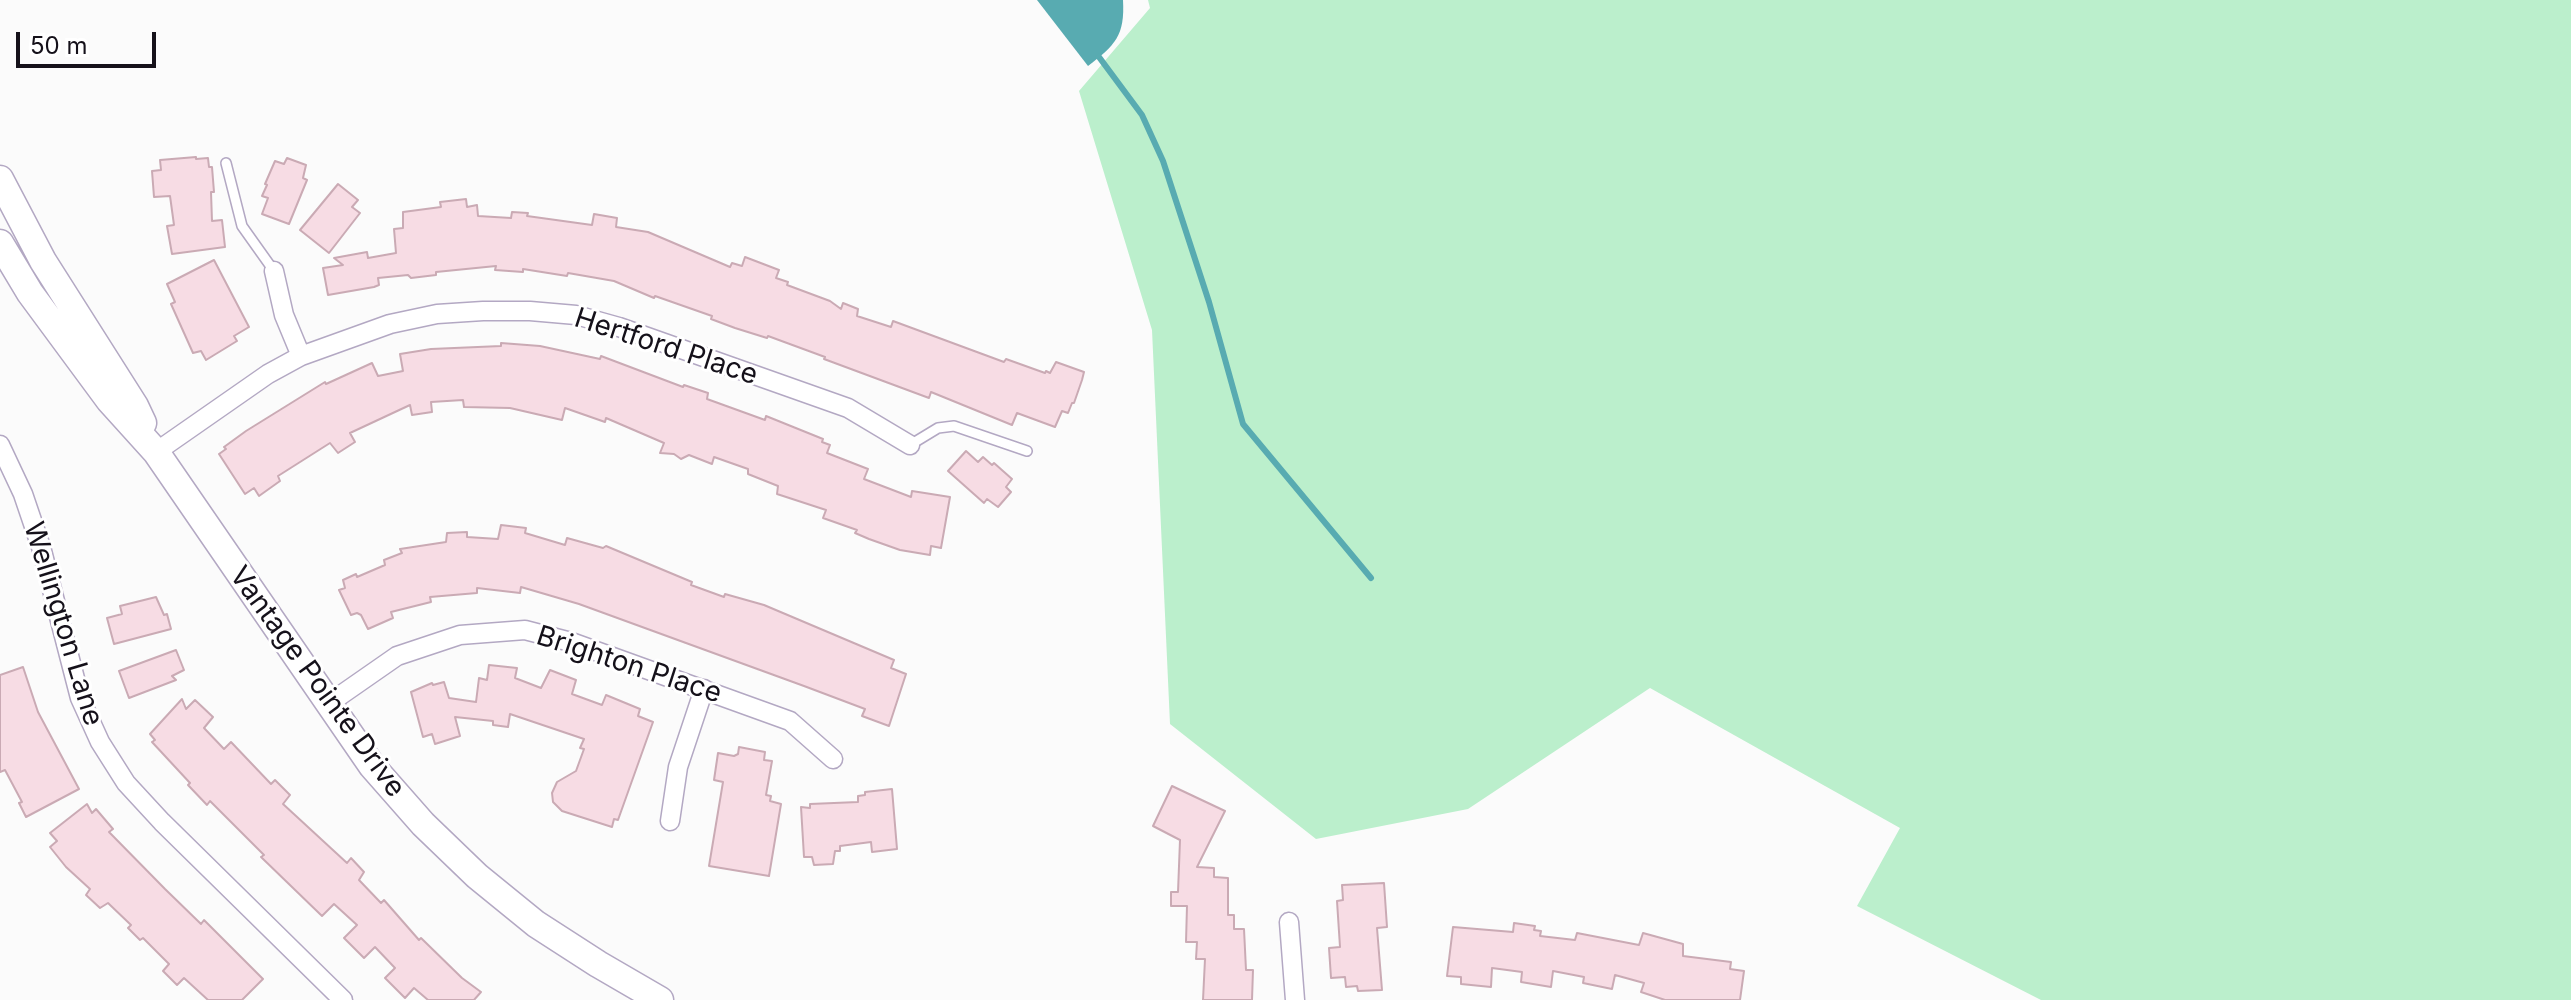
<!DOCTYPE html>
<style>
body{margin:0}
#map{position:relative;width:2571px;height:1000px;overflow:hidden;background:#fbfbfb;font-family:Inter,sans-serif}
canvas{display:block}
.scale{position:absolute;left:16px;top:32px;width:140px;height:36px;box-sizing:border-box;border:4px solid #15111a;border-top:0;padding-left:10px;font-size:24px;line-height:28px;white-space:nowrap;color:#15111a;-webkit-text-stroke:6px #fff;paint-order:stroke}
</style>
<div id="map">
<canvas width="2571" height="1000"></canvas>
<div class="scale">50 m</div>
</div>
<script>
const g = document.querySelector('canvas').getContext('2d');
g.lineJoin = 'round';
function fillPath(path, color) {
  g.fillStyle = color;
  g.fill(path, 'evenodd');
}
function trace(path, color, width, dash) {
  g.strokeStyle = color;
  g.lineWidth = width;
  g.lineCap = dash ? 'butt' : 'round';
  g.setLineDash(dash || []);
  g.stroke(path);
}
function label(font, color, halo, rows, align = 'center') {
  g.font = font + ' Inter,sans-serif';
  g.lineWidth = 6;
  g.setLineDash([]);
  g.textBaseline = 'middle';
  g.strokeStyle = halo;
  g.fillStyle = color;
  for (const [text, x, y, turn = 0] of rows) {
    g.save();
    g.translate(x, y);
    g.rotate((+turn || 0) * Math.PI / 180);
    g.textAlign = isNaN(turn) ? turn : align;
    if (halo) g.strokeText(text, 0, 0);
    g.fillText(text, 0, 0);
    g.restore();
  }
}
fillPath(new Path2D(`
 M1148 0H2571V1000H2041L1857 906 1900 828 1650 688 1468 809 1316 839 1170 724 1152 330 1079 91 1150 8Z`), '#bbefcc');
fillPath(new Path2D(`
 M1037 0H1123C1125 36 1115 45 1088 66Z`), '#58abb1');
trace(new Path2D(`
 M1099 57 1142 115 1163 161 1209 302 1243 424 1371 578`), '#58abb1', 6);
const building = new Path2D(`
 M196 157V159L208 158 209 167H212L214 192H211L212 221 222 220 225 247 172 254 167 226 174 225 170 196 154 197 152 171 161 170 160 160Z
 M287 158 306 165 303 178 307 180 289 224 262 214 268 198 262 196 267 185 265 184 275 161 284 164Z
 M338 184 358 200 352 207 360 213 329 253 300 230Z
 M466 199 467 207 477 205 478 216 511 218 512 212 528 213 527 216 592 225 594 214 617 218 616 227 648 232 730 267 732 263 742 266 745 257 779 270 776 278 788 282 787 285 830 301 841 309 843 303 858 309 857 316 891 327 893 321 1004 362 1006 359 1045 373 1046 371 1050 373 1056 362 1084 372 1082 380 1074 403H1072L1068 413 1062 411 1055 427 1017 413 1012 425 931 392 929 398 824 359 825 357 768 336 767 338 735 328 711 319 712 316 655 296 654 298 614 281 568 273 567 276 523 269V272L495 270 496 266 436 272V275L411 278 408 275 378 278 379 285 374 287 328 295 323 268 343 265 334 258 367 252 368 258 396 253 394 229 403 228V212L441 207 440 202Z
 M214 260 249 327 234 336 237 341 206 360 201 351 193 353 171 304 175 302 167 284Z
 M501 343 540 346 600 359 601 356 683 387 684 385 708 393 707 399 765 420 766 416 823 439 822 442 830 445 827 453 868 469 864 479 911 497 912 491 950 497 941 548 931 546 930 555 900 550 869 539 855 533 857 530 823 518 826 510 777 494 778 486 748 474V469L714 457 712 464 689 455 681 459 674 454 660 453 664 443 606 418 605 422 565 408 562 420 510 408 464 407 463 400 431 402 432 412 412 415 410 405 350 433 355 442 338 453 330 443 278 476 280 481 259 496 254 488 245 494 219 454 226 449 224 447 246 431 325 382 326 384 372 363 378 376 403 371 400 354 431 349 501 346Z
 M966 451 978 462 983 457 992 465 994 463 1012 479 1006 487 1011 492 998 507 987 499 984 503 948 471Z
 M501 525 526 528 525 533 565 545 567 538 603 548 606 546 692 582 691 585 724 597 725 594 764 605 894 660 891 668 906 674 889 726 862 716 865 709 804 686 579 604 521 587 520 593 477 588V593L430 597 431 602 391 612 393 618 368 629 361 615 357 613 351 615 339 590 345 588 343 580 356 574 357 577 385 565 384 560 402 553 400 549 446 542 447 533 467 532V537L498 539Z
 M156 597 164 615 167 614 171 629 114 644 107 618 122 614 120 606Z
 M176 650 184 670 172 676 176 680 129 698 119 671Z
 M489 665 517 668 515 678 541 688 550 670 576 680 572 694 602 705 606 695 640 709 638 716 653 722 618 820 614 819 612 827 562 811 553 802 552 793 557 782 576 771 584 749 580 748 584 739 510 714 508 727 493 725V721L455 717 460 736 435 744 432 734 423 737 411 692 432 683 433 685 444 682 449 698 476 702 479 678 487 680Z
 M23 667 38 712 79 789 26 817 19 803 22 802 5 770 0 772V675Z
 M182 699 186 709 195 700 213 717 204 728 224 749 231 742 271 784 275 780 290 795 283 804 347 863 351 858 364 872 359 880 381 903 384 900 419 940 421 938 462 978 481 992 474 1000H428L414 988 405 998 385 978 395 968 375 947 364 958 344 938 357 925 334 904 322 916 261 857 264 855 210 801 207 805 188 785 190 783 152 742 155 740 150 734Z
 M739 747 765 752 764 760 772 761 766 795 771 796 770 801 781 804 769 876 709 866 723 782 714 780 718 753 734 756 738 754Z
 M1172 786 1225 811 1197 867 1214 868V877L1228 878V915H1234V929H1244L1246 970H1253L1252 1000H1203L1205 959H1196L1197 942H1186L1187 906H1171V892H1178L1180 840 1153 826Z
 M892 789 897 849 872 852 871 842 840 846V851H835L833 864 814 865 812 857H804L801 807 810 808V804L858 802V796L865 795V792Z
 M87 804 92 813 96 809 113 829 109 832 165 889 201 924 204 920 263 979 242 1000H208L184 978 177 985 163 971 169 964 143 938 140 940 128 928 131 925 108 903 100 908 86 895 90 889 66 867 50 847 57 841 50 833Z
 M1384 883 1387 927 1377 928 1382 990 1358 991 1357 986 1346 987 1345 977 1331 978 1329 948 1340 947 1337 901 1343 900 1342 885Z
 M1514 923 1535 926 1534 930 1541 931 1540 936 1575 940 1577 933 1639 945 1643 933 1683 944V956L1731 962 1730 969 1744 971 1740 1000H1665L1641 992 1644 983 1615 975 1612 989 1583 983 1584 977 1553 971 1551 987 1521 982 1522 972 1492 968 1491 987 1461 984V977L1447 976 1453 927 1513 932Z`);
fillPath(building, '#f7dce4');
trace(building, '#caaab4', 2);
const lane = new Path2D(`
 M226 163 242 226 274 271
 M910 445 938 428 954 426 1027 451`);
const street = new Path2D(`
 M274 271 284 315 301 356
 M0 445 23 494 41 547 80 698 100 742 126 783 162 822 343 1000
 M156 452 268 374 301 356 390 324 437 314 483 311H530L576 315 619 327 848 408 910 445
 M328 704 397 656 460 635 525 630 571 642 790 721 833 759
 M670 821 678 767 704 689
 M1289 922 1295 1000`);
const secondary = new Path2D(`
 M0 179 43 261 135 406 143 423
 M0 243 30 293 109 400 156 452 372 766 423 824 477 876 536 924 598 964 660 1000`);
trace(lane, '#b3a8c3', 12);
trace(street, '#b3a8c3', 21);
trace(secondary, '#b3a8c3', 29);
trace(lane, '#fff', 9);
trace(street, '#fff', 18);
trace(secondary, '#fff', 26);
label('28px', '#15111a', '#fff', [
 ["Hertford Place",666,347,18],
 ["Wellington Lane",63,624,73],
 ["Brighton Place",629,665,18],
 ["Vantage Pointe Drive",317,682,54]
]);
</script>
